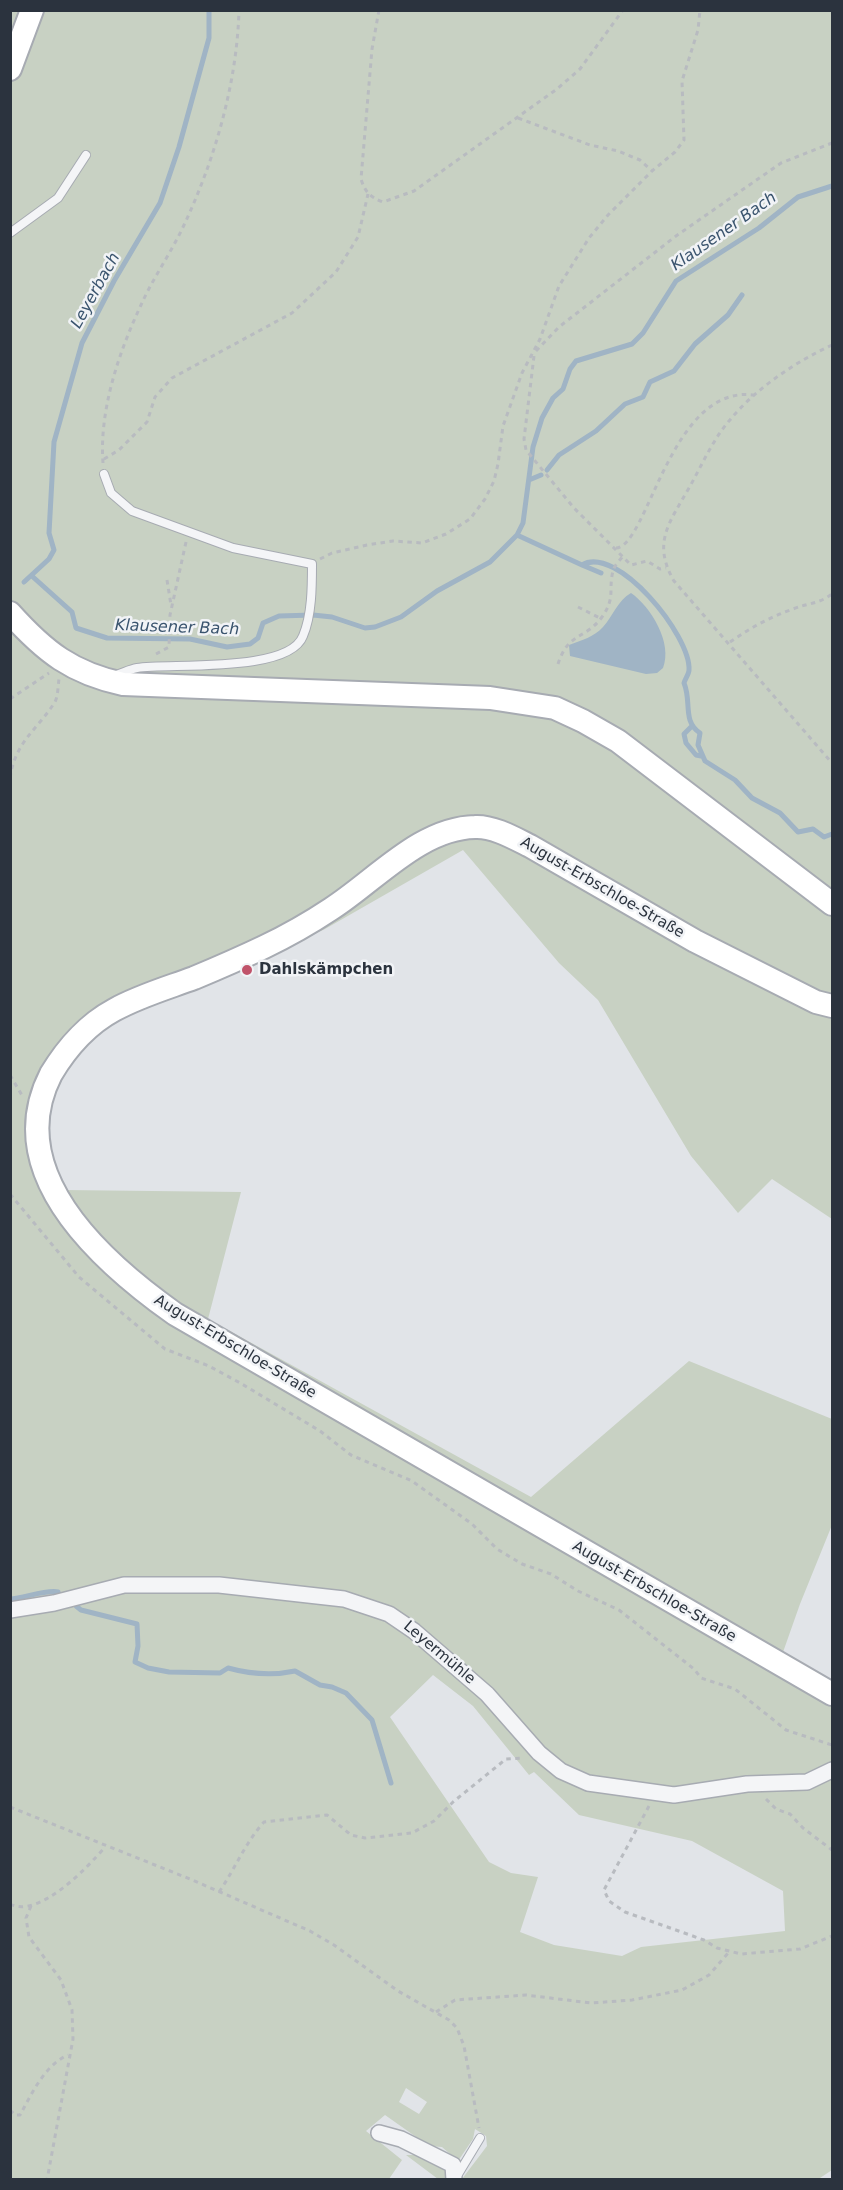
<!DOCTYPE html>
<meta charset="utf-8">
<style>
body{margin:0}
#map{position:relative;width:843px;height:2190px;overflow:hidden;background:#e1e4e8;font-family:"DejaVu Sans",sans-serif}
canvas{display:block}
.frame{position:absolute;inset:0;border:12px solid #2b333e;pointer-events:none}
</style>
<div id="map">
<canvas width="843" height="2190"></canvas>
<div class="frame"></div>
</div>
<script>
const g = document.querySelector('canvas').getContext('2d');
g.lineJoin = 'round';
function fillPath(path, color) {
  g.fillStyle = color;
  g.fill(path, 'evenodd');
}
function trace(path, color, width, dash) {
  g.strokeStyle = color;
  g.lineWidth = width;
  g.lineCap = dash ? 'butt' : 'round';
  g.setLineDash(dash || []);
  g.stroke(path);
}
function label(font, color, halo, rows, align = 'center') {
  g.font = font + ' "DejaVu Sans",sans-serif';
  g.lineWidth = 5;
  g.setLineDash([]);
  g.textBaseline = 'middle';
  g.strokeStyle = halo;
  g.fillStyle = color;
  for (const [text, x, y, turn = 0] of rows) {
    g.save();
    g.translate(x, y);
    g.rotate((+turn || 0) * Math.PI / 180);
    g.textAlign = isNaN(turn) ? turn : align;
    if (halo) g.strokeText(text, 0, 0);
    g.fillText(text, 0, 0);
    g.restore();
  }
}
fillPath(new Path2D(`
 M11 11H832V1219L772 1179 738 1213 691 1156 598 1000 559 963 463 850 325 929 250 965 152 1001 96 1032 59 1078 48 1101 49 1158 63 1190 241 1192 208 1319 531 1497 689 1361 832 1419V1525L800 1604 776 1672 832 1706V2170L817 2180 462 2179 487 2146 486 2136 475 2129 473 2139 458 2161 442 2147 429 2146 385 2115 366 2131 402 2160 389 2179H11ZM433 1675 473 1706 529 1775 534 1772 579 1815 692 1841 783 1891 785 1931 641 1947 622 1956 554 1945 520 1932 538 1877 511 1873 489 1862 390 1717ZM406 2088 427 2102 419 2114 399 2102Z
 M406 2155H421L446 2168 447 2179H438Z`), '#c8d1c3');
fillPath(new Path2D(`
 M631 593C651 607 673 643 663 668L657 673 646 674 570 656 569 645C582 640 594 637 603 627 613 616 618 600 631 593Z`), '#a0b4c5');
trace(new Path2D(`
 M547 470 559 455 596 431 625 404 643 397 650 382 674 371 695 344 728 315 742 295
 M529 480 541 475
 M517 535 582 565C617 544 691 636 689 670 689 674 685 679 684 683 692 702 682 721 700 733L698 745 705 761 735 780 752 798 780 813 798 832 813 829 824 837 832 834
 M582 565 601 573
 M33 577 72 612 76 628 107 638 190 639 227 647 250 644 258 638 263 623 279 616 313 615 332 617 365 628 375 627 401 617 437 591 490 562 517 535 523 523 533 447 542 418 553 398 563 389 570 369 576 361 632 344 643 333 676 281 759 228 798 197 832 186
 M24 582 49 559 54 550 49 533 54 442 82 343 114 281 160 203 179 147 209 38V10
 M691 727 684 734 686 743 696 755 701 756
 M10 1599C24 1598 48 1589 58 1592
 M76 1606 81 1610 137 1624 138 1646 135 1662 148 1668 169 1672 220 1673 228 1668C250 1674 272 1676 295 1671L320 1685 332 1687 346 1693 372 1720 391 1783`), '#a0b4c5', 5);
const lane = new Path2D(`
 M10 233 58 198 86 155
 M104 474 111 493 132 511 233 548 312 564C312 586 312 615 303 636 289 673 172 663 137 668 130 669 123 673 116 675
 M457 2176 480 2138`);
const street = new Path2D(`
 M10 1610 54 1603 124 1585H219L344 1599 389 1614 414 1631 487 1694 539 1753 561 1771 588 1783 674 1795 747 1784 807 1782 832 1770
 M379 2133 401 2139 453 2165 454 2180`);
const secondary = new Path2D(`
 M10 69 32 10
 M10 613C45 652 72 673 123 684L490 698 555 708 583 721 618 741 832 904
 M832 1006 816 1002 695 941 530 846C514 838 493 826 475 827 420 828 375 881 331 909 310 923 287 936 264 947 241 958 218 968 194 978 167 988 139 996 114 1010 88 1024 66 1049 51 1074 0 1173 103 1263 175 1314L832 1694`);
trace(lane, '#a7abb2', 10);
trace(street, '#a7abb2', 18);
trace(secondary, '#a7abb2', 26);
trace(new Path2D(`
 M379 10 372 49 361 179C365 192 370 197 383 202L414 191 557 89 580 69 623 10
 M518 118 590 145 618 151 640 160 652 171
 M832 345C795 362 755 389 729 421 712 441 702 465 689 488 669 523 652 543 674 581L832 763
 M536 351 559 327 676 236 781 163 832 143
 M534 356 524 439 526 450 574 508 631 565 647 561 660 569 666 568
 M104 459 119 450 147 422 155 397 172 378 292 313 336 272 358 237 368 194
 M103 463C99 410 119 352 141 305 153 278 171 253 184 225 215 159 237 83 239 10
 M616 548C648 547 670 384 754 395
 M320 559 332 553 367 545 393 541 422 543 446 534 470 519 485 499 494 481 498 464 503 426 522 373 540 339 559 286 589 238 608 215 652 171 675 152 684 140 682 81 698 30 700 10
 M167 580 171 605
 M578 607 600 618
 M730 642C750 628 770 617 793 609 808 603 819 604 832 594
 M156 654 169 647 170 615 186 542
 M558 664C568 632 585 640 602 617 616 597 608 590 613 571 614 566 620 560 623 556
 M10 699 49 673
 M10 778C15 742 37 730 55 702 58 696 58 686 59 679
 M10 1075 23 1097
 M10 1194 79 1277 165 1349 209 1366 242 1384 320 1431 351 1455 412 1481 472 1524 497 1549 522 1564 551 1574 578 1591 619 1610 694 1669 701 1678 735 1689 786 1730 832 1745
 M766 1799 776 1809 790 1814 803 1828 832 1850
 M649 1806 604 1890 609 1901 625 1912 704 1940 717 1948 741 1954 800 1949 832 1936
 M10 1807 190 1879 310 1931 334 1945 398 1991 449 2020 457 2028 464 2046 479 2128
 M219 1892C235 1869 245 1843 264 1822L327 1815 351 1835 365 1838 412 1833 434 1821 453 1802 506 1759 522 1758
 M10 1904C39 1919 88 1867 105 1847
 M31 1906 26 1918 29 1937 61 1980 72 2010 73 2039 47 2180
 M436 2012 455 2000 526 1995 591 2003 632 2000 682 1990 709 1975 729 1952
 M10 2110 15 2115H20C32 2093 45 2065 68 2055`), '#b8bbc0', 3, [4.5, 4.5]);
trace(lane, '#f4f5f7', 8);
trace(street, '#f4f5f7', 15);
trace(secondary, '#fff', 22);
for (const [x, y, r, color] of [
 [247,970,6,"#c0536a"]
]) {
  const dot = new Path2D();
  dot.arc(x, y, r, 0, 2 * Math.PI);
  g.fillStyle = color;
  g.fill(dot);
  trace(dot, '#f1f3f6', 2);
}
label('15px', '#2b333e', '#f1f3f6', [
 ["August-Erbschloe-Straße",602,888,30],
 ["August-Erbschloe-Straße",235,1347,31],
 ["August-Erbschloe-Straße",654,1592,30],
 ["Leyermühle",439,1653,40]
]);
label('bold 15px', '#2b333e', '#f1f3f6', [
 ["Dahlskämpchen",259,970]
], 'left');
label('italic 16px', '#3a546e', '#f1f3f6', [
 ["Klausener Bach",724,232,-35],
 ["Leyerbach",96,291,-61],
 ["Klausener Bach",177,628,2]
]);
</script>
